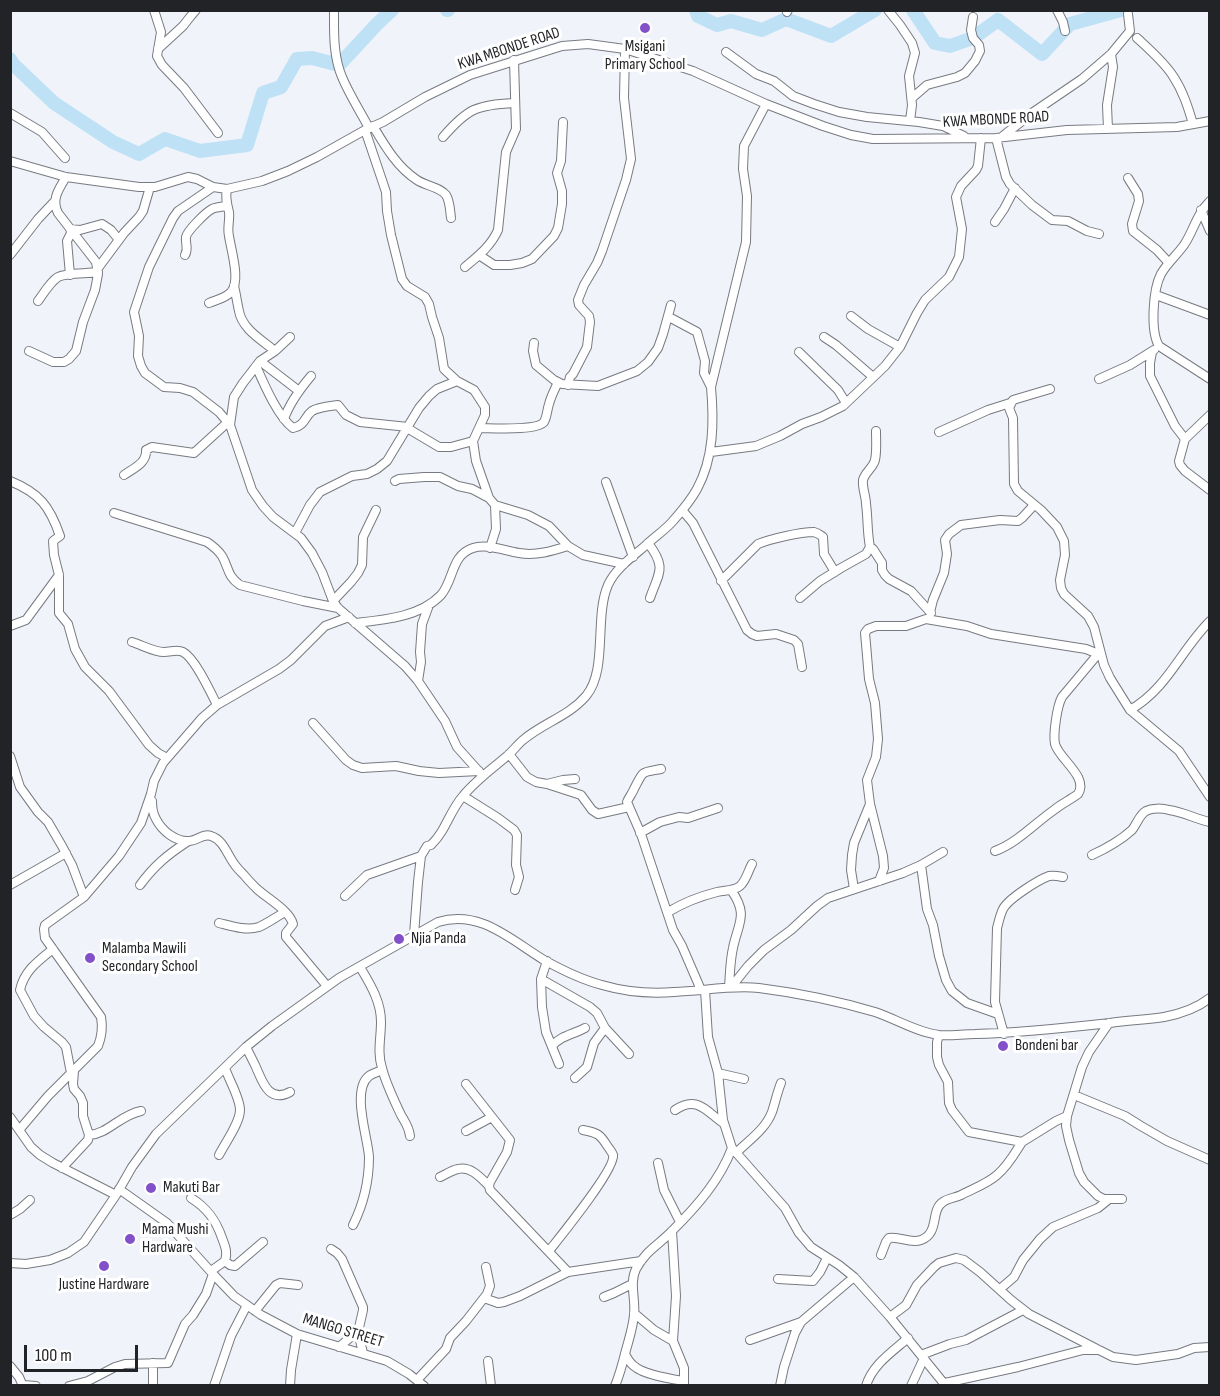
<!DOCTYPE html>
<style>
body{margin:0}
#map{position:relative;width:1220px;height:1396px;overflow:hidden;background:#f0f4fa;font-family:"Sofia Sans Condensed",sans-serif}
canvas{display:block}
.frame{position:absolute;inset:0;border:12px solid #222326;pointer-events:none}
.scale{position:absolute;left:24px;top:1345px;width:114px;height:27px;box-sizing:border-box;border:3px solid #222326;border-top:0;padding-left:8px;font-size:18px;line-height:21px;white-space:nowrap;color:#222326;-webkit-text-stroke:4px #fff;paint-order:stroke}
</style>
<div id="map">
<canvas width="1220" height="1396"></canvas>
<div class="frame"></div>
<div class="scale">100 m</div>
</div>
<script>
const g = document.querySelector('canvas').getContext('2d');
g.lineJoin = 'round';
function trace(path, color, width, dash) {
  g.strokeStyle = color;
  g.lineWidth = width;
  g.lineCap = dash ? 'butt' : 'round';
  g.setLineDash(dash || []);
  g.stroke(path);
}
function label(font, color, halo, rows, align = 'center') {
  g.font = font + ' "Sofia Sans Condensed",sans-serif';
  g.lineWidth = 6;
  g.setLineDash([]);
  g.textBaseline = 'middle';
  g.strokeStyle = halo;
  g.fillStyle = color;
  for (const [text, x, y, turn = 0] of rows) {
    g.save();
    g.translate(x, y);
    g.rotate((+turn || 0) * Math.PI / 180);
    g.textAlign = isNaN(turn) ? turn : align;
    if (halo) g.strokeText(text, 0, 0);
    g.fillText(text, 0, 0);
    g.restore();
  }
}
trace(new Path2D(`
 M447 10H448
 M696 10 698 16 717 25 731 21 762 30 786 19 831 36 875 10
 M913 10 935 43 950 46 973 38 998 20 1042 54 1070 24 1121 10
 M10 59 13 64 54 103 113 142 139 154 165 139 200 151 247 145 263 93 281 87 297 59 312 58 339 65 377 24 392 10`), '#bee1f6', 14);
const minor = new Path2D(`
 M154 10 161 32 157 56 162 65 184 88 218 133
 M334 10C334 32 333 56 342 77 349 94 360 111 369 128
 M888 10 900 25 912 43 915 53 909 76 912 105 910 121
 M1057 10 1063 22 1065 31
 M787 12 788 10
 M1137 38C1150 50 1164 62 1173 76 1183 91 1188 107 1193 124
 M158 49 183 26 190 17 196 10
 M726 52 756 74 774 81 793 96 814 104 839 112 867 117 919 122 943 126 964 136
 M912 98 927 85 957 77 965 73 975 61 980 51 979 45 973 38 971 30 973 17
 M10 113 42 132 65 158
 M373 126C385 146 397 167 417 180 426 186 440 187 446 195 450 201 450 211 451 218
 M1108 129 1107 105 1113 67 1111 54
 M365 130 386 192 387 211 391 235 402 279 407 286 425 297 429 304 432 317 439 338 444 369 457 381 474 390 485 407V415L473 441 476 461 489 498 495 505 528 515 549 526 568 546 583 555 624 564
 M1003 136 1032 113 1082 79 1111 54 1130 31 1128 14
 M443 137C468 108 477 105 514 103
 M996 138 1006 177 1010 184 1032 205 1052 220 1068 221 1087 231 1099 234
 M10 161 66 177 139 187H155L188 177 197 179 213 187 227 189 262 181 288 171 317 157 365 130 383 122 425 97 470 75 562 46 588 44 625 49 693 71 766 104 823 126 851 135 873 139 996 138 1067 130 1177 127 1210 121
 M1128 178 1138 194 1139 201 1132 224 1133 231 1157 250 1169 263
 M213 187 178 211 173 218 149 267 134 312 139 336 138 356 141 366 145 373 164 387 180 388 193 392 219 412 230 425
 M1210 201C1196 215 1194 230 1184 245 1177 255 1167 263 1161 274 1153 289 1150 331 1159 346L1210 379
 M1201 210 1210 231
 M995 222 1004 209 1015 188
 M70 229 80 230 102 224 111 230 119 240
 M10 255 38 219 54 202
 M185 255C189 248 185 244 186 237 187 231 206 212 212 209 216 207 221 207 226 206
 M479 255 494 265H510L522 263 532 259 554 236 558 228 562 204V191L557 173 561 161 563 122
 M465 267C478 256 491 246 498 230L506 152 516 129 514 60
 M98 268 124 233 139 217 143 211 150 187
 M70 275 67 241 72 231
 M234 286C236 294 237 302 239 311 242 329 262 340 275 351
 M1156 295 1210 315
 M38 301C44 293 50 282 58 277 67 272 87 274 98 272
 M209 303C216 300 226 298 231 292 241 281 231 250 229 236 227 228 230 220 229 212 227 204 225 198 227 189
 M851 316 868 329 900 347
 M669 317 697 332 705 361 704 373 711 387
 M290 337 275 351 260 361 243 383 234 397 230 425 252 490 263 506 273 517 301 538 312 553 322 572 333 601 338 608 405 666 418 681 445 721 457 747 483 776
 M824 337 836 345 873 377
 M534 343 533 351 536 365 554 380 562 384 598 386 637 371 648 362 658 348 663 334 671 305
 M29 351 53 362H64L69 359 76 351 83 322 95 290 98 274 96 262 58 213C51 199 59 189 66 177
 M799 352 838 390 846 403
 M1152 352 1150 363V376L1175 426 1185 439
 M260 361 299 391
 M256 366C264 384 278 417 293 428 306 425 304 417 312 411 318 407 331 406 338 405L346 415 360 422 408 427
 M1099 379 1130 365 1154 350
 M568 385 570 377 573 374 587 347 590 322 589 316 579 305 578 300 584 285 597 263 602 251 626 180 631 159 624 98 625 49
 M1050 389 1013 400 1009 408 1013 418 1014 484 1018 491 1041 510 1057 527 1064 541 1065 555 1060 580 1061 588 1064 594 1088 616 1094 627 1104 665 1110 678 1130 710 1179 751 1210 797
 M1210 415 1185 439 1179 461 1180 465 1185 471 1210 490
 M284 419C290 402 300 389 311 376
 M407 428 439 447H451L473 441
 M479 428C492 428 537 431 544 422 547 417 547 410 549 404 551 396 555 389 558 382
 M939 432 988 410 1010 403
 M711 452 756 446 780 436 802 424 821 417 843 406 885 366 900 347 917 313 925 300 949 277 959 257 962 229 956 197 961 186 976 170 978 166 981 138
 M124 475C134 468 147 463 146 450L152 447 194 453 228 422
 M10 481C40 493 50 507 60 536L53 541 54 555 59 575V613L68 624 75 649 85 667 109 691 149 745 158 753 167 758
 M395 481 399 479 424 477H440L458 486 472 489 489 498
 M606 482 633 557
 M682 510 693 523 747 630 752 634 757 636 776 634 794 640 798 644 802 667
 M114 513 207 542C213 546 218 550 222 556 229 568 227 576 240 585L303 601 338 608
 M295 533 310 505 320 492 352 476 367 474 377 469 387 461 419 408 429 396 437 389 457 381
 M648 543C667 568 659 572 650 598
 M870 547 873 549 882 563V570L885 575 889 579 911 591 931 613
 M490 548 496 529 495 505
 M721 581 758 544C770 539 800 532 814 532 818 533 819 534 823 537L824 554 835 572
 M800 598 820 581 841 568 866 554 870 547C867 532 868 518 866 504 866 496 862 488 863 480 865 472 873 468 875 460 877 451 876 440 876 431
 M333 601 351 582 358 573 362 565 363 537 376 510
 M930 612 933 600 944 573 947 554 945 540 949 534 961 525 1000 520 1018 521 1022 518 1034 505
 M355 623C384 620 420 617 441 595 454 580 451 555 473 548 487 543 505 551 519 553 536 556 552 551 568 546
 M10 626 26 620 59 575
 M132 642C142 645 154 652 164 652 171 652 177 649 183 652 195 658 211 693 217 705
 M418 681 421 662 420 652 422 624 429 605
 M1130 710C1168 688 1180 651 1210 621
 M313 723 346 760 353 765 362 768 396 766 419 771 439 773 479 771
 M509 754 527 777 536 782 547 784 563 780 575 779
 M10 756 20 787 38 812 48 822 62 846 72 865 84 897
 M661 769C640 773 644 770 634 789 632 794 629 797 627 802L641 834 673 930 682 946 701 990
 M547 784 581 795 592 810 598 814 629 807
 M463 796 498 818 514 830 517 835 516 865 519 877 515 890
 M152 801C152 807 153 814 156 819 162 831 176 842 189 841 197 841 203 833 211 836 224 840 227 855 235 865 237 868 241 872 244 875 248 880 252 884 257 889 268 899 289 910 293 924L286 933V937L327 986
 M640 833 660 822 679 817 688 818 718 808
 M995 851C1017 843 1034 824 1054 810 1061 804 1070 800 1078 794 1089 777 1059 759 1055 744 1053 734 1057 706 1062 697L1098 654
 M1092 855C1105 849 1121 840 1132 830 1137 824 1139 815 1146 811 1152 808 1162 808 1169 810 1183 812 1196 819 1210 822
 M921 865 927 909 933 925 939 956 946 980 952 991 967 1003 998 1014
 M879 881 884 868 883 856 870 804 867 780 876 757 878 739 875 703 869 679 866 644 865 633 868 629 876 626H906L926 619 967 626 991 634 1086 649 1101 655
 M10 885 66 853
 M140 885C154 866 167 855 187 842
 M854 889 851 870 852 855 854 843 870 804
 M345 896 367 875 421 856
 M668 912C683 903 701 896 717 892 725 890 734 891 740 886 746 881 748 871 752 864
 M219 923C231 926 246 931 259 927 268 923 276 917 285 912
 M414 935 418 882 421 856 427 846 431 845C435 841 439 836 442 831 449 819 454 806 463 796 476 780 492 769 507 756 513 751 517 745 523 740 543 723 569 716 586 696 608 670 594 617 608 585 615 569 632 557 645 546 654 537 664 531 672 522 681 512 691 500 697 489 714 458 714 421 711 387L746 242 747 196 743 169 744 146 766 104
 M53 949C38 961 24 971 20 990L34 1016 44 1027 62 1042 66 1047 71 1073
 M547 961 541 979 542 1007 546 1032 559 1064
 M360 967C370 984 381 1001 381 1022 381 1038 377 1052 382 1068 386 1084 394 1100 401 1115 405 1122 409 1127 410 1136
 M541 979 590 1007 597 1013 605 1028 629 1054
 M732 986 748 966 764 950 791 930 817 906 828 898 903 873 921 865 943 852
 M729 987C730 974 730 961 733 948 738 923 749 915 731 890
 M705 990 708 1037 718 1073 723 1120 732 1148 785 1208 799 1233 811 1247 839 1265 854 1277 890 1317 946 1386
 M1109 1023 1089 1052 1082 1067 1067 1116 1066 1126 1069 1140 1079 1173 1084 1182 1098 1196 1104 1199H1122
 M1004 1034 995 1002 997 928C999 921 1000 915 1003 909 1008 899 1038 880 1049 876 1054 875 1058 876 1063 877
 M939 1035 937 1042V1057L939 1065 948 1082 949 1103 952 1110 969 1132 1022 1142 1056 1121 1067 1116
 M552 1046C562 1035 572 1035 585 1028
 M246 1047C249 1053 252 1059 255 1065 262 1080 268 1104 290 1092
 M718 1073 744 1079
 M575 1078 587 1067 594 1043 605 1028
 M466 1084 510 1140 507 1152 490 1182 489 1186 490 1190 568 1272
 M1074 1095 1125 1116 1141 1126 1167 1141 1210 1160
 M675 1110C697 1095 706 1111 723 1123
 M10 1117 31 1147 40 1155 53 1163 116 1195
 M20 1129 48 1096 98 1046C102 1036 103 1028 101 1017L45 938 44 929 45 925 84 897 119 856 141 823 151 794 154 781 163 763 202 718 217 705 279 669 291 660 325 626 349 617
 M466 1131 492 1117
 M89 1135C108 1134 120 1115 141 1111
 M736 1153C749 1140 765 1130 772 1112 775 1103 777 1093 781 1083
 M219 1155C225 1143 240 1123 240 1110 240 1098 229 1080 225 1068
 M658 1163 664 1190 680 1222
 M62 1168 88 1140 89 1135 83 1116V1103L80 1096 74 1089 73 1084 74 1071
 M440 1177C445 1175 452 1170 458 1169 471 1166 481 1178 489 1186
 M119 1189 167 1223 213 1274 234 1296 261 1315 297 1334 387 1361 409 1374 424 1386
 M191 1198C207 1208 216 1220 222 1238 225 1246 228 1252 225 1261L211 1271
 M10 1215 20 1209 30 1200
 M353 1225C364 1203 369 1182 369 1157 368 1138 351 1090 369 1076 373 1073 378 1072 382 1070
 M672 1231 676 1296 673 1341 684 1368V1386
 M331 1249 337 1253 342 1259 363 1307V1310L358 1332 363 1353
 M549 1251C560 1237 616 1168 613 1155 613 1154 609 1148 608 1147 600 1134 598 1133 583 1130
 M881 1255 886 1242 889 1238C900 1236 910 1244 921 1240 940 1233 930 1210 943 1202 948 1198 955 1198 961 1195 972 1189 987 1184 997 1175 1008 1166 1015 1153 1022 1142
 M225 1261 230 1265 235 1266 263 1242
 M10 1263 26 1264 50 1260 68 1253 84 1242 116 1195 132 1167 156 1134 246 1047 272 1026 339 978 438 922C480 909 511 940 544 960 562 970 583 980 602 985 626 992 649 994 674 992 703 991 731 985 759 988 798 993 838 1001 875 1012 896 1019 916 1032 939 1035 950 1036 963 1034 975 1034 1020 1033 1065 1028 1110 1023 1128 1020 1146 1020 1164 1017 1180 1014 1197 1008 1210 998
 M778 1279 813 1281 820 1272 827 1258
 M1000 1289 1014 1277 1023 1260 1040 1239 1053 1227 1098 1208 1108 1200
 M604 1297 614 1293 632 1284
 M484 1298 498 1303 504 1302 520 1296 568 1272 641 1261
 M255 1311 276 1285 280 1283 298 1285
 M634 1313 654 1330 673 1341
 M890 1317 906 1305 917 1285 934 1267 939 1263 956 1258 964 1260 980 1272 1011 1300 1029 1314 1097 1349
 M750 1340 801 1322
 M339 1347 358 1331
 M625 1354C627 1358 630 1363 634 1366 644 1375 671 1379 684 1381
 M921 1355 950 1344 966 1340 1023 1310
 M488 1361 491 1386
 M10 1366 19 1377 23 1386
 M417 1380 446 1349 450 1338 466 1321 487 1294 490 1286 486 1267
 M945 1383 1018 1367 1083 1350H1099L1113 1357 1136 1360 1178 1354 1194 1348 1210 1347
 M23 1385 36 1386
 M69 1386 88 1381 115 1367 125 1364 168 1363 185 1324 193 1315 206 1294 213 1274
 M153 1386V1363
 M214 1386 231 1336 247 1305
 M290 1386 291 1370 297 1334
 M615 1386C620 1374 623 1362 626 1350 629 1339 633 1327 634 1315 636 1300 629 1283 636 1269 646 1250 659 1245 673 1230 697 1206 720 1180 732 1148
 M780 1386 784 1367 795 1333 801 1322 854 1277
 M866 1386C872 1365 892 1352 908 1338
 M911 1386 924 1358`);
trace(minor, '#777a80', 10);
trace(minor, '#fff', 8);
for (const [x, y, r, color] of [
 [645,28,6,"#8251ca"],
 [399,939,6,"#8251ca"],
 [90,958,6,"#8251ca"],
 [1003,1046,6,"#8251ca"],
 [151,1188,6,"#8251ca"],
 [130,1239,6,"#8251ca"],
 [104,1266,6,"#8251ca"]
]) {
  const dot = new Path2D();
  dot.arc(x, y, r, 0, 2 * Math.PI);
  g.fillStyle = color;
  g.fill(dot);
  trace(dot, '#fff', 2);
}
label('16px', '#222326', '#fff', [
 ["Msigani",645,47,"center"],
 ["Primary School",645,65,"center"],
 ["Njia Panda",411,939],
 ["Malamba Mawili",102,949],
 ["Secondary School",102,967],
 ["Bondeni bar",1015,1046],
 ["Makuti Bar",163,1188],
 ["Mama Mushi",142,1230],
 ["Hardware",142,1248],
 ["Justine Hardware",104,1285,"center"]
], 'left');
label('16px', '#222326', '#fff', [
 ["KWA MBONDE ROAD",509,49,-18],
 ["KWA MBONDE ROAD",996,120,-3],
 ["MANGO STREET",343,1331,17]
]);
</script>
